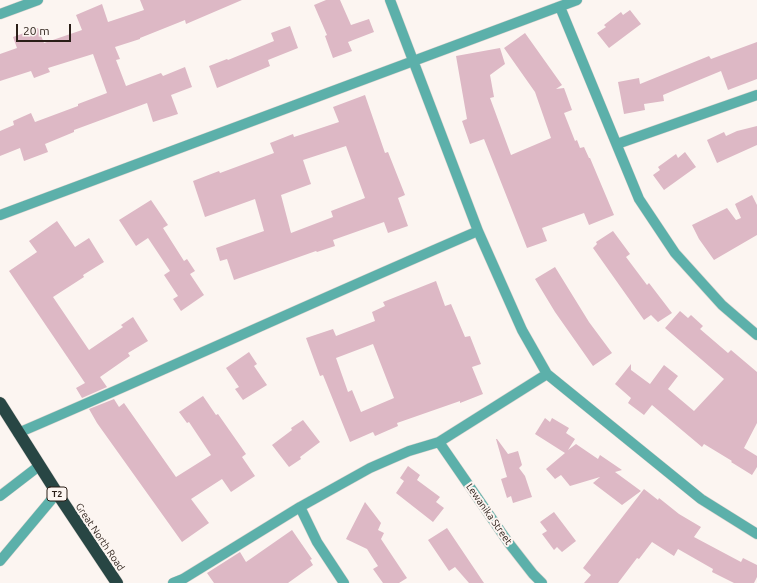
<!DOCTYPE html>
<style>
body{margin:0}
#map{position:relative;width:757px;height:583px;overflow:hidden;background:#fcf5f1;font-family:Ubuntu,sans-serif}
canvas{display:block}
.scale{position:absolute;left:16px;top:24px;width:55px;height:18px;box-sizing:border-box;border:2px solid #2a1e17;border-top:0;padding-left:5px;font-size:12px;line-height:14px;white-space:nowrap;color:#2a1e17;-webkit-text-stroke:3px #fcf5f1;paint-order:stroke}
</style>
<div id="map">
<canvas width="757" height="583"></canvas>
<div class="scale">20 m</div>
</div>
<script>
const g = document.querySelector('canvas').getContext('2d');
g.lineJoin = 'round';
function fillPath(path, color) {
  g.fillStyle = color;
  g.fill(path, 'evenodd');
}
function trace(path, color, width, dash) {
  g.strokeStyle = color;
  g.lineWidth = width;
  g.lineCap = dash ? 'butt' : 'round';
  g.setLineDash(dash || []);
  g.stroke(path);
}
function label(font, color, halo, rows, align = 'center') {
  g.font = font + ' Ubuntu,sans-serif';
  g.lineWidth = 4;
  g.setLineDash([]);
  g.textBaseline = 'middle';
  g.strokeStyle = halo;
  g.fillStyle = color;
  for (const [text, x, y, turn = 0] of rows) {
    g.save();
    g.translate(x, y);
    g.rotate((+turn || 0) * Math.PI / 180);
    g.textAlign = isNaN(turn) ? turn : align;
    if (halo) g.strokeText(text, 0, 0);
    g.fillText(text, 0, 0);
    g.restore();
  }
}
fillPath(new Path2D(`
 M140 0H242L186 24 185 20 140 38V39L115 47 120 59 116 60 126 86 161 73 163 76 185 67 192 87 171 95 178 114 153 122 147 103 74 130V132L45 144 48 152 24 161 20 148 0 156V131L14 125 13 121 31 113 35 122 78 106V104L107 93 93 54 48 68 50 72 34 78 31 71 0 81V54L17 48 13 37 38 28 44 43 82 30 76 15 102 4 108 22 144 10Z
 M326 0H340L351 25 369 19 374 32 348 42 352 51 333 58 325 36 327 35 314 5Z
 M630 10 641 24 609 48 597 33 606 27 604 25 621 12 623 15Z
 M290 26 298 48 268 60 270 66 217 88 209 66 227 59 228 60 274 41 271 33Z
 M525 33 562 85 556 89 564 88 572 110 564 113 575 141 577 140 580 148 584 147 589 158H590L614 215 589 225 584 213 542 228 547 241 527 248 484 139 470 144 462 121 467 119 456 56 500 48 505 64 490 75 494 97 490 98 511 155 551 138 535 92 504 48Z
 M757 42V79L728 90 721 71 663 95 664 101 644 104 645 110 624 114 618 82 639 78 640 84 709 56 711 59Z
 M365 95 385 153 388 152 405 195 398 198 408 226 388 233 384 222 333 240 335 246 317 252 316 251 234 280 227 259 220 261 216 248 264 231 255 199 205 217 193 181 219 171 220 173 274 153 270 143 293 134 294 137 339 122 333 107ZM346 146 365 198 331 211 333 217 291 233 281 195 311 184 303 160Z
 M757 126V145L717 163 707 140 724 132 726 136 737 131Z
 M685 152 696 167 664 190 653 175 660 170 658 167 676 154 678 158Z
 M752 195 757 205V235L714 260 699 239 692 225 727 208 736 220 741 218 735 204Z
 M151 200 168 225 163 228 184 261 187 259 195 271 190 274 204 295 181 311 173 299 178 296 164 275 170 271 148 238 136 246 119 220Z
 M57 221 75 247 89 238 104 262 83 275 84 277 53 297 89 350 123 327 121 325 133 317 148 341 128 353 130 356 100 377 107 387 82 398 76 388 85 383 9 271 37 252 29 241Z
 M613 231 630 254 626 257 647 285 649 283 672 313 658 322 651 315 644 320 593 248 597 244 596 242Z
 M555 267 589 322 612 353 593 366 555 312 535 279Z
 M436 281 445 306 451 304 465 337 470 336 481 364 472 367 483 394 460 403V401L397 423 398 426 375 436 373 432 350 442 323 375 320 376 306 338 333 329 336 336 375 321 372 312 385 306 383 302ZM373 344 394 398 361 412 352 390 348 392 336 358Z
 M680 311 688 318 691 315 703 326 700 329 728 353 731 350 757 372V423L744 448 757 456V467L752 475 731 462 732 461 704 444 702 447 652 405 644 415 628 403 631 398 615 384 631 364V370L650 384 664 365 678 376 668 389 694 411 724 379 665 328Z
 M249 352 257 364 254 366 267 385 243 400 235 389 239 387 226 368Z
 M203 396 216 415 218 414 246 454 242 457 255 476 231 492 222 479 191 499 209 523 182 542 97 423 89 409 114 399 119 407 124 403 176 477 211 455 189 422 187 423 179 412Z
 M545 418 550 422 552 418 569 428 566 433 575 439 568 450 576 444 598 459 600 455 622 470 615 472 641 491 622 505 593 483 600 477 570 486 561 475 555 479 546 469 565 453 535 434Z
 M303 420 320 442 300 457 301 459 289 467 272 445 292 430 291 428Z
 M496 439H497L508 454 518 451 522 465 519 468 525 476 532 497 513 503 511 496 507 498 501 479 507 477Z
 M408 466 420 475 417 480 440 497 436 502 444 508 433 522 396 493 404 481 400 478Z
 M644 489 658 500 659 498 679 514 701 527 694 537 741 562 743 558 757 565V577L754 583H734L712 572 713 569 678 549 674 556 652 542 639 559 637 558 618 583H584L591 575 583 568Z
 M365 502 381 523 378 530 384 533 381 539 407 578 399 583H383L373 569 378 566 367 549 346 539Z
 M554 512 576 541 562 552 557 547 554 550 542 534 547 531 540 522Z
 M447 528 484 583H469L455 567 449 571 428 540Z
 M292 530 312 559 310 560 313 565 288 583H214L207 573 240 552 246 562Z`), '#ddb8c5');
const lane = new Path2D(`
 M0 496 39 466`);
const street = new Path2D(`
 M390 0 478 231 522 330 547 374 701 499 757 534
 M560 7 639 199 675 253 722 305 757 335
 M0 14 38 0
 M617 144 757 95
 M0 215 577 0
 M18 433C172 367 324 297 478 231
 M439 442 508 542 533 574 542 583
 M0 561 57 493
 M173 583 183 579 300 507
 M344 583 317 542 300 507 370 468 409 451 439 442 547 374`);
const highway = new Path2D(`
 M0 403 57 493 117 583`);
trace(lane, '#dad3ce', 11);
trace(street, '#dad3ce', 11);
trace(highway, '#dad3ce', 13);
trace(lane, '#5cb0aa', 10);
trace(street, '#5cb0aa', 10);
trace(highway, '#284644', 12);
for (const [x, y, w] of [
 [57,494,20]
]) {
  const box = new Path2D();
  box.roundRect(x - w / 2, y - 7, w, 14, 3);
  g.fillStyle = '#fcf5f1';
  g.fill(box);
  trace(box, '#2a1e17', 1);
}
label('bold 9px', '#2a1e17', null, [
 ["T2",57,494]
]);
label('10px', '#2a1e17', '#fcf5f1', [
 ["Lewanika Street",489,514,55],
 ["Great North Road",100,537,56]
]);
</script>
